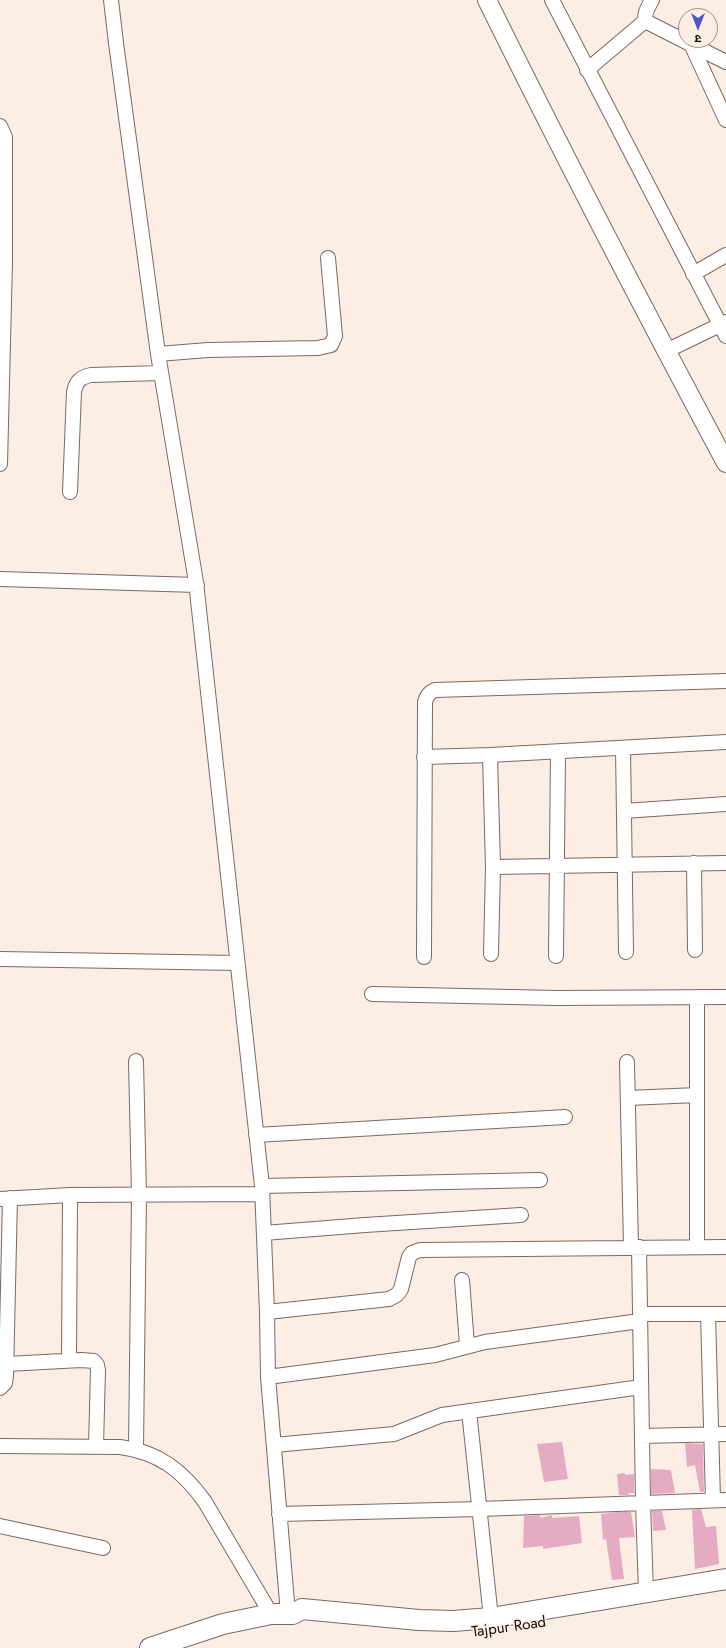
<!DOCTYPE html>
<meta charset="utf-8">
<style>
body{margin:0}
#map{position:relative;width:726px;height:1648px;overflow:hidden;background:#fdeee5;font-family:Jost,"Noto Sans Devanagari",sans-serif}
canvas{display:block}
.north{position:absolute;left:678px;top:8px;width:40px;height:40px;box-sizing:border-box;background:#fdeee5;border:1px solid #9e938c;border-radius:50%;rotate:180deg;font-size:11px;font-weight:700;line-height:16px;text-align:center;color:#100a07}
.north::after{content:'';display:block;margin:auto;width:14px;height:18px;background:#4e55cb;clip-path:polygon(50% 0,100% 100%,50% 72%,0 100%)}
</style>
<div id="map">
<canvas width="726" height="1648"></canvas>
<div class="north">उ</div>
</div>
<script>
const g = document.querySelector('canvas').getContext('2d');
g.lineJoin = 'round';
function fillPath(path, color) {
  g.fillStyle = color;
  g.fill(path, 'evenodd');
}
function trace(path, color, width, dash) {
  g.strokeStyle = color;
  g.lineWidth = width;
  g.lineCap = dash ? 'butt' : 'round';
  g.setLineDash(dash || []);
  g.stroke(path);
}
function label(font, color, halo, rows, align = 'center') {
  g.font = font + ' Jost,sans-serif';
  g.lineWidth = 3.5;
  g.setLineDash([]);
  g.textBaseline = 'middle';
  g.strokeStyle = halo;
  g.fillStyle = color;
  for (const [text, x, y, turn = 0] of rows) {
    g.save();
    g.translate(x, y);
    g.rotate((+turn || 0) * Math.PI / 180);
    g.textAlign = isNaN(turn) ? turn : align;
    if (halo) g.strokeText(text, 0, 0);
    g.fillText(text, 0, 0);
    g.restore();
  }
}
fillPath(new Path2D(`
 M562 1442 568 1479 544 1482 537 1444Z
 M685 1443 703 1444 704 1492H700L695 1465 687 1467Z
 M651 1469 671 1470 675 1493 651 1494Z
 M625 1473V1475L634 1474V1493H628L629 1495H619L617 1474Z
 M701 1509 706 1527 716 1526 719 1564 695 1569 692 1510Z
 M652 1511H662L666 1530 653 1531Z
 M617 1512H631L635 1537 619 1538 624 1579 612 1580 606 1539 603 1540 601 1514Z
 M540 1515V1518L552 1515V1518L579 1516 582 1543 543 1549V1546L523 1548 524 1516Z`), '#e5abc2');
const minor = new Path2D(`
 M111 0 116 43 158 354 196 582 262 1186 267 1312 268 1377 288 1614
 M552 0 726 336
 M652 0C649 6 643 14 646 21H645L726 62
 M691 44 726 120
 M587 70 645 21
 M0 126 5 137V261L0 464
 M693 274 726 255
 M666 351 726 322
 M158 354 208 350 318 348 331 345 335 336 328 258
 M70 492 74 392C76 382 80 377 91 375L161 373
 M0 579 197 585
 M623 748 626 952
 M424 757 490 755
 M624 811 726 804
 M694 863 695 950
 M493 867 726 863
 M491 954 493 867 490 755 726 742
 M556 956 558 752
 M424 957 425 702C427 695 429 693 435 690L726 681
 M0 959 237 963
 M372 994 557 998 726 997
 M697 997V1247
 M627 1062 631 1247
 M628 1098 697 1095
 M256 1135 565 1117
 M262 1186 540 1180
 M0 1199 70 1195 262 1194
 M264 1233 365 1225 521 1215
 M639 1247 643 1503 646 1593
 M462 1280 467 1345
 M267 1312 389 1299C395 1296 398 1295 401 1289L409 1257 412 1253 420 1250 726 1247
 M640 1314H726
 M708 1314 713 1500
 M69 1360 70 1195
 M7 1364 81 1360 94 1361 97 1365 98 1370 96 1446
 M268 1377 435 1355 485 1342 640 1321
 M0 1388 5 1383 6 1376 10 1198
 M469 1411 491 1618
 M642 1436 726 1434
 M274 1445 394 1434 442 1415 641 1387
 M0 1446 120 1447C159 1452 183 1471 205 1502L271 1614
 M136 1449 139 1195 136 1061
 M279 1514 480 1509 726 1500
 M0 1526 103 1548`);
const tertiary = new Path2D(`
 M487 0C564 156 644 310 726 463`);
const secondary = new Path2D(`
 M150 1648 223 1624 271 1614H293L302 1609 419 1620 453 1621 491 1618 726 1579`);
trace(minor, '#7a6960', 16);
trace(tertiary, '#7a6960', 20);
trace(secondary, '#7a6960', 22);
trace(minor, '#fff', 14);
trace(tertiary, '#fff', 18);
trace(secondary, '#fff', 20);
label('15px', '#100a07', '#fdeee5', [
 ["Tajpur Road",509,1628,-8]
]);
</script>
